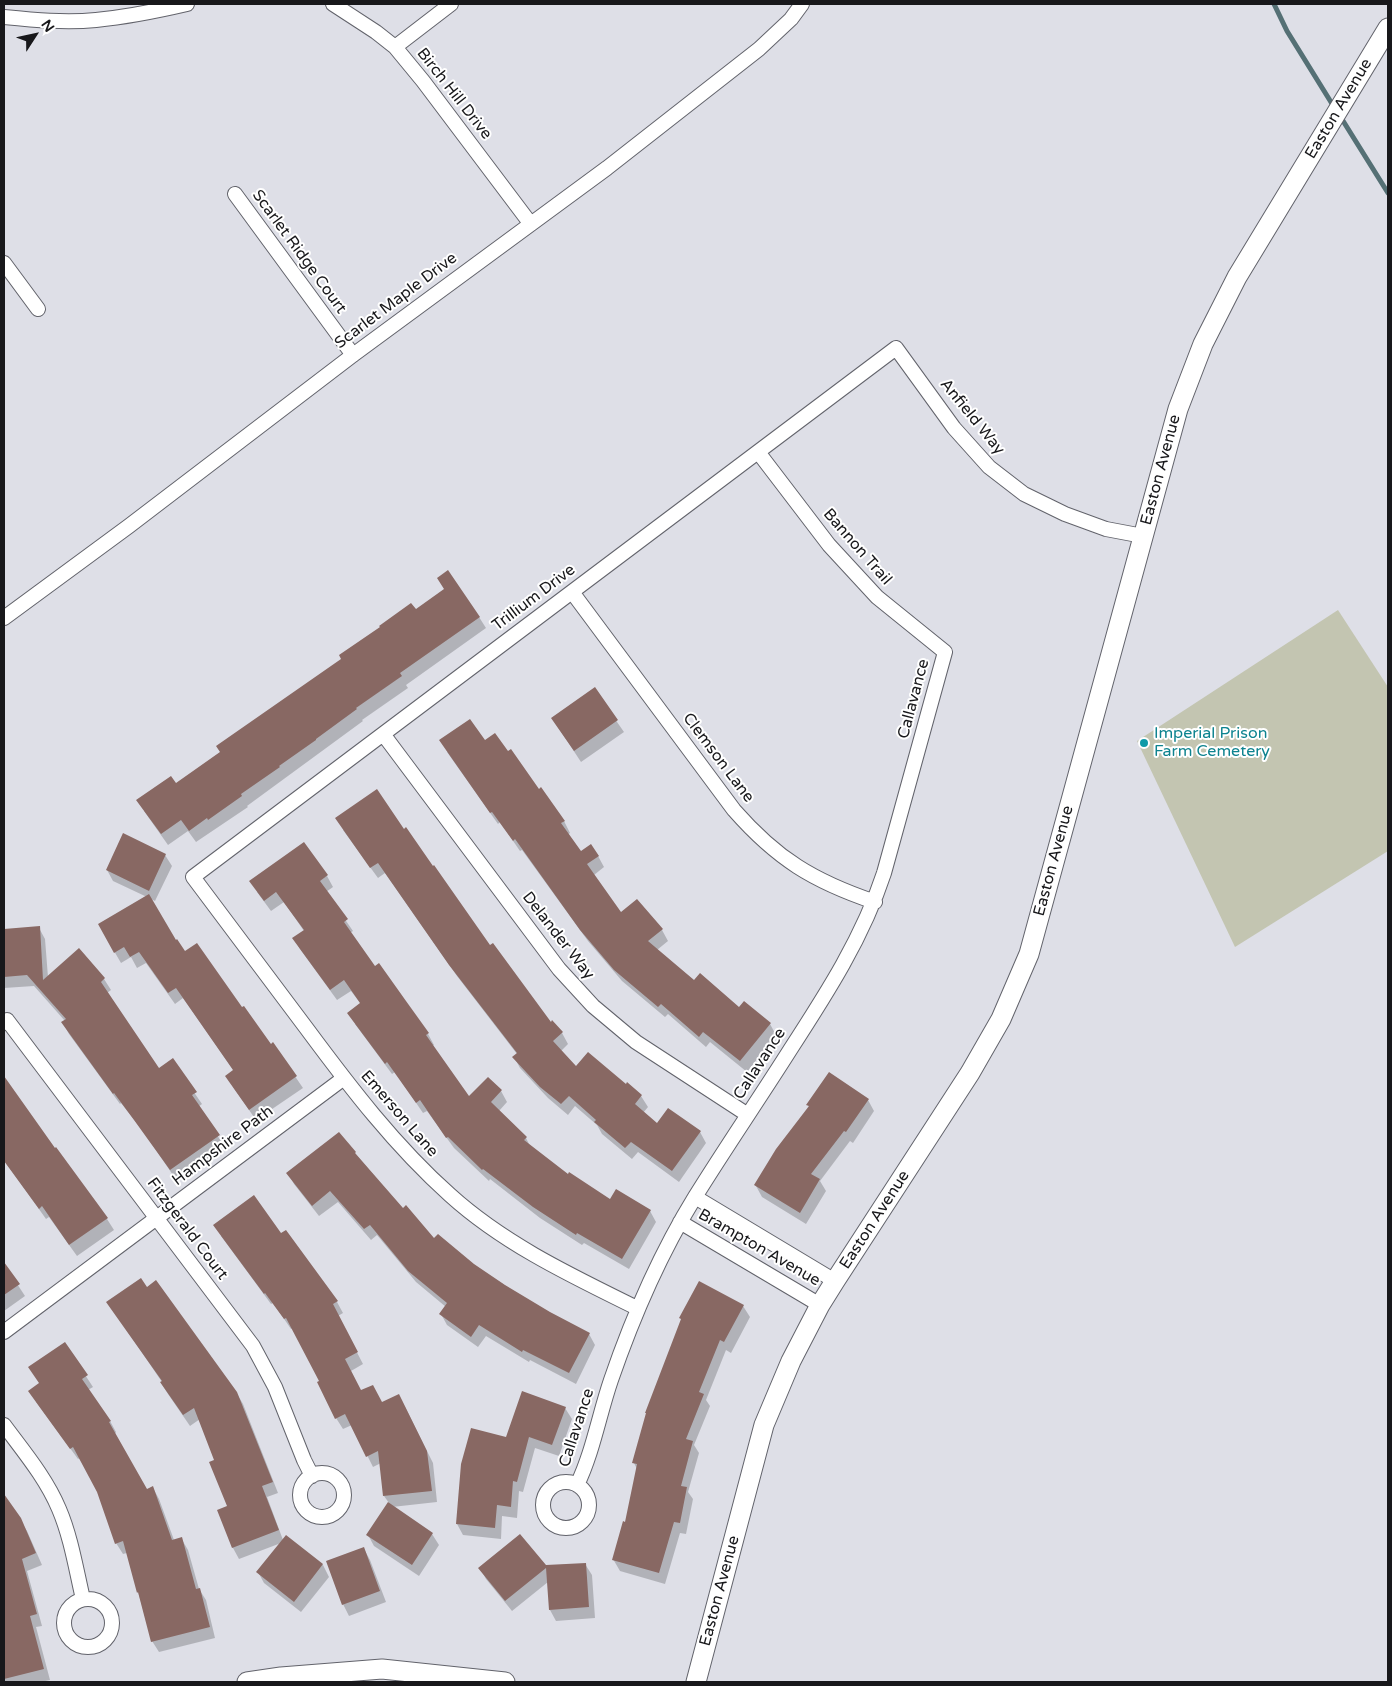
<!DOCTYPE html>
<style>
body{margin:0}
#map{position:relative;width:1392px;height:1686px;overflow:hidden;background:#dedfe7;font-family:"Varela Round",sans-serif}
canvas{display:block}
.frame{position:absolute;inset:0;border:5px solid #18181b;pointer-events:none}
.north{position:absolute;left:10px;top:10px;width:50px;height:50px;-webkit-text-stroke:4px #fff;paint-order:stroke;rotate:55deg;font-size:14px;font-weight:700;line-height:20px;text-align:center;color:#18181b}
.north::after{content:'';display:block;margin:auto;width:18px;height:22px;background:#18181b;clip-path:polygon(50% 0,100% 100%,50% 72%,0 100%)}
</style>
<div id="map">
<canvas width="1392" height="1686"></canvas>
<div class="frame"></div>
<div class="north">N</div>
</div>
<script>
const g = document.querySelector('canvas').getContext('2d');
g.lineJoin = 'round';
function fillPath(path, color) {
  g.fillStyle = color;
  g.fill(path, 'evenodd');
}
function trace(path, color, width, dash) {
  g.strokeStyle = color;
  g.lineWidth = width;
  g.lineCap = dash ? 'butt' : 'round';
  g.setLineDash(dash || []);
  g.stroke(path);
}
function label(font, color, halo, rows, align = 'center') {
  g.font = font + ' "Varela Round",sans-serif';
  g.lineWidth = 4;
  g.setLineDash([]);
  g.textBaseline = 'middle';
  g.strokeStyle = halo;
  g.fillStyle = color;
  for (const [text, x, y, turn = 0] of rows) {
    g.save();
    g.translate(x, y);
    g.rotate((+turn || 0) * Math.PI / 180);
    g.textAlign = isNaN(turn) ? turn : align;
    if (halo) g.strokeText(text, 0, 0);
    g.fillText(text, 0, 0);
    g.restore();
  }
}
fillPath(new Path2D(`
 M1338 610 1388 687V851L1235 947 1137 741Z`), '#c3c5b1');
fillPath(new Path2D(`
 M415 611 479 617 486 628 406 685 408 688 362 720 363 721 247 806 248 807 196 842 188 831 168 845 144 811 175 785Z
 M594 689 624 732 581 762 552 718Z
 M484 742 538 791 564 821 570 833 567 835 580 853 598 856 604 867 594 875 621 914 662 930 668 941 657 950 695 981 739 1009 770 1024 776 1035 747 1072 710 1042 706 1047 668 1014 665 1017 622 981 588 941 522 850 520 851 500 822 498 824 447 752Z
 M343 830H404L490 946 550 1023 562 1033 568 1044 561 1051 576 1068 626 1086 641 1096 648 1107 643 1113 658 1125 700 1132 706 1143 679 1182 638 1152 632 1159 602 1134 597 1125 575 1106 568 1115 548 1098 520 1068 514 1057 517 1054 457 976 385 873 378 878Z
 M165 855 172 866 155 901 151 899 175 941 185 953 242 1008 270 1046 273 1044 303 1088 256 1120 233 1087 234 1071 183 998 175 1004 146 963 137 968 131 957 121 963 99 925 147 897 113 881 107 870Z
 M327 876 333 887 326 892 353 931 350 933 374 968 428 1034 434 1045 432 1046 469 1098 501 1091 507 1102 499 1111 526 1138 531 1148 568 1176 610 1201 650 1211 656 1222 629 1269 584 1243 582 1245 540 1218 490 1179 489 1181 454 1148 427 1111 423 1113 395 1072 392 1074 355 1024 361 1004 351 991 337 1000 300 949 294 938 304 931 284 902 271 911 257 892Z
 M39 928 45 939 48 977 79 950 104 979 111 990 107 993 159 1070 172 1060 202 1104 198 1107 225 1147 177 1181 143 1131 121 1103 120 1104 69 1034 63 1023 65 1021 34 986 4 988V930Z
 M4 1078 54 1149 56 1148 107 1219 114 1230 77 1256 49 1217 46 1219 4 1160Z
 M868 1100 874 1111 853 1143 850 1141 820 1181 826 1191 806 1224 762 1197 756 1186 809 1107 808 1105Z
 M355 1153 403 1210 435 1240 549 1314 589 1334 595 1345 576 1384 530 1360 529 1362 486 1336 478 1347 447 1325 441 1314 446 1307 416 1282 377 1235 371 1240 338 1202 319 1216 294 1184 288 1173Z
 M281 1235 337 1302 343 1313 338 1316 363 1364 351 1371 361 1392 382 1404 405 1407 433 1463 437 1502 392 1507 432 1534 439 1545 419 1576 374 1546 368 1535 389 1503 384 1496 381 1463 373 1467 352 1425 343 1429 336 1418 321 1382 293 1328 291 1329 273 1303 271 1304 221 1236Z
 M4 1264 25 1296 4 1311Z
 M743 1306 750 1317 731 1353 726 1350 706 1400 710 1406 694 1445 699 1453 688 1492 693 1499 686 1534 680 1533 665 1584 620 1571 613 1559 626 1523 637 1469 634 1463Z
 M115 1313 236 1392 243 1404 278 1493 267 1497 283 1540 286 1536 323 1565 329 1577 301 1612 264 1583 258 1572 281 1543 239 1559 233 1548 219 1511 228 1507 216 1461 200 1419 190 1426 168 1394 161 1383 162 1382Z
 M64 1343 93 1387 88 1390 110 1421 116 1432 115 1434 146 1490 153 1488 159 1499 174 1540 181 1538 188 1550 199 1589 206 1600 215 1638 159 1652 152 1641 127 1553 123 1554 116 1543 99 1492 80 1458 78 1459 36 1402 40 1384 30 1368Z
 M565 1408 572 1419 559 1456 535 1448 523 1492 519 1491 517 1518 502 1516 501 1539 463 1535 457 1524 506 1439Z
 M4 1496 27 1531 42 1565 27 1571 42 1626 36 1627 50 1680 41 1682H4Z
 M364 1549 370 1560 386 1602 349 1616 343 1604Z
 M585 1564 592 1575 595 1618 556 1621 550 1610 548 1582 512 1611 486 1579 480 1568Z`), '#0003');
trace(new Path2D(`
 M1274 4 1287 31 1334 107
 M1340 116 1388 193`), '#557075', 5);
fillPath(new Path2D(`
 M448 570 480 617 400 673 402 676 356 708 357 709 316 739V740L279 766 280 767 241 794 242 796 208 820 207 818 189 831 181 820 161 834 136 800 171 776 176 783 220 752 216 746 341 659 339 655 380 627 379 626 411 603 416 609 444 589 437 578Z
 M595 687 618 720 574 751 551 718Z
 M470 719 485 740 495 733 508 751 511 749 539 789 541 787 565 821 561 823 581 851 591 844 599 856 587 864 621 912 637 899 663 929 648 941 694 980 700 973 739 1007 744 1001 771 1023 740 1061 703 1032 699 1037 661 1004 658 1007 614 970 580 930 515 839 513 841 492 812 490 813 439 740Z
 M377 789 404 829 406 827 433 866 434 865 490 945 493 943 551 1022 552 1020 563 1032 553 1041 576 1066 588 1052 626 1084 627 1082 642 1095 635 1104 657 1123 668 1108 701 1131 672 1171 631 1142 625 1148 594 1122 596 1120 569 1096 561 1104 540 1087 512 1057 517 1053 449 965 378 863 370 868 335 818Z
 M123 833 166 854 149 891 106 870Z
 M304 842 328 875 320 881 348 919 344 922 375 966 379 963 406 1001 429 1033 426 1035 469 1096 488 1077 502 1090 491 1102 527 1137 524 1140 568 1174 569 1172 610 1199 616 1189 651 1210 622 1259 577 1233 576 1235 533 1207 483 1169 482 1170 448 1137 446 1138 420 1100 416 1103 387 1062 385 1064 347 1013 360 1003 344 980 330 990 292 938 304 930 276 892 264 901 249 881Z
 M149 894 176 940 177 939 185 951 197 943 242 1007 244 1006 271 1044 273 1042 297 1076 249 1110 225 1076 233 1070 176 988 168 993 139 952 130 957 124 947 114 953 98 924Z
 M40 926 43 980 79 948 105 978 101 982 159 1068 173 1058 197 1092 192 1095 220 1135 170 1170 134 1120 114 1093 113 1094 61 1022 66 1019 27 975 4 977V929Z
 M829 1072 869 1099 846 1132 844 1131 811 1174 820 1179 800 1213 754 1185 776 1149 809 1106 806 1105Z
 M4 1076 55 1148 56 1147 108 1218 69 1245 42 1206 39 1209 4 1161Z
 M339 1132 356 1152 355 1153 403 1208 406 1205 434 1238 438 1234 474 1264 505 1285 550 1312 590 1333 569 1373 523 1350 522 1352 479 1325 471 1337 439 1314 447 1303 408 1271 370 1225 364 1229 330 1191 312 1206 286 1173Z
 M254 1195 281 1233 286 1230 338 1301 333 1304 358 1352 345 1359 361 1390 373 1385 382 1402 399 1394 427 1451 432 1491 383 1496 378 1451 366 1457 345 1414 335 1419 317 1382 319 1381 286 1318 284 1319 265 1293 264 1294 213 1225Z
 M4 1262 20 1284 4 1295Z
 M141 1278 147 1287 156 1280 237 1392 273 1482 262 1486 279 1530 232 1548 217 1510 227 1506 209 1462 214 1460 194 1408 183 1415 160 1382 162 1381 106 1302Z
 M699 1281 744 1305 724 1342 720 1340 699 1392 704 1394 686 1439 693 1441 681 1486 687 1487 680 1523 674 1522 659 1573 612 1560 623 1521 625 1522 637 1464 632 1463 646 1413H645L681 1319 679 1318Z
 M65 1342 88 1375 82 1379 111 1421 109 1422 147 1489 153 1486 172 1540 182 1537 196 1589 200 1588 210 1627 151 1642 138 1592 137 1593 123 1541 115 1544 97 1492 73 1447 70 1449 28 1391 39 1383 28 1367Z
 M522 1391 566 1407 552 1445 529 1437 517 1482 513 1481 511 1507 497 1505 495 1528 456 1524 461 1464 471 1428 506 1437Z
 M4 1494 21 1518 36 1553 22 1559 37 1614 30 1616 44 1669 4 1679Z
 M388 1502 433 1533 412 1565 366 1535Z
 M520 1534 546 1565 586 1563 589 1607 549 1610 546 1568 505 1601 478 1568Z
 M286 1535 323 1564 294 1602 256 1572Z
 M364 1547 380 1591 342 1605 326 1561Z`), '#886863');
const street = new Path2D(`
 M333 4 376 32 395 47 423 81 530 223
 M4 17C34 20 65 23 96 20 127 17 157 11 187 4
 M395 47 451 4
 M235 194 353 355
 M4 263 38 309
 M572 592 734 810C777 859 813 881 875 902
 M4 618 129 526 353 355 607 168 759 49 791 19 802 4
 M383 734 559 969 593 1006 636 1042 748 1115
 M4 1023 7 1020 253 1346 275 1387 304 1460 312 1476
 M695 1197 835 1281
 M680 1222 820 1305
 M637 1308C572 1276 504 1244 450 1195 395 1146 350 1087 307 1029 269 978 231 927 193 877L896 348 954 428 989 467 1024 494 1065 514 1106 529 1143 536
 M4 1332 344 1078
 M4 1425C24 1452 46 1478 59 1509 71 1537 76 1569 83 1599
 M300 1495a22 22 0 1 1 44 0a22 22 0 1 1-44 0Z
 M543 1505a23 23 0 1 1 46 0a23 23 0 1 1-46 0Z
 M577 1485C593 1452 599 1415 611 1380 633 1316 660 1254 695 1197 726 1147 759 1099 790 1050 827 993 863 937 884 873L945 652 877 597 829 545 758 452
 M64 1623a24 24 0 1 1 48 0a24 24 0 1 1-48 0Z`);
const secondary = new Path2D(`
 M247 1682 281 1677 382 1669 505 1682
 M696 1682 764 1425 791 1361 820 1305 835 1281 970 1073 1001 1019 1029 954 1178 409 1203 344 1237 277 1388 28`);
trace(street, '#62636b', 16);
trace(secondary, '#62636b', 21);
trace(street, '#fff', 14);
trace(secondary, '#fff', 19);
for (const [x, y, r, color] of [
 [1144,743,5,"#0f9aa8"]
]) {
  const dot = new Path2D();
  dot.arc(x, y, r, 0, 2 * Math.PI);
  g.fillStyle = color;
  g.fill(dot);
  trace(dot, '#fff', 2);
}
label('16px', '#18181b', '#fff', [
 ["Birch Hill Drive",454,94,52],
 ["Easton Avenue",1339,109,-59],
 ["Scarlet Ridge Court",299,252,54],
 ["Scarlet Maple Drive",396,301,-37],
 ["Anfield Way",972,417,51],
 ["Easton Avenue",1161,470,-75],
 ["Bannon Trail",857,547,49],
 ["Trillium Drive",534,598,-37],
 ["Callavance",914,699,-75],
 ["Clemson Lane",718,758,53],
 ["Easton Avenue",1054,861,-75],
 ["Delander Way",558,936,52],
 ["Callavance",760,1064,-57],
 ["Emerson Lane",399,1114,49],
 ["Hampshire Path",223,1146,-37],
 ["Easton Avenue",875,1220,-57],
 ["Fitzgerald Court",187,1229,53],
 ["Brampton Avenue",759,1248,30],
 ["Callavance",577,1428,-72],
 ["Easton Avenue",720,1591,-75]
]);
label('16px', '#0d838f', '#fff', [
 ["Imperial Prison",1154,734],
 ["Farm Cemetery",1154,752]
], 'left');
</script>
